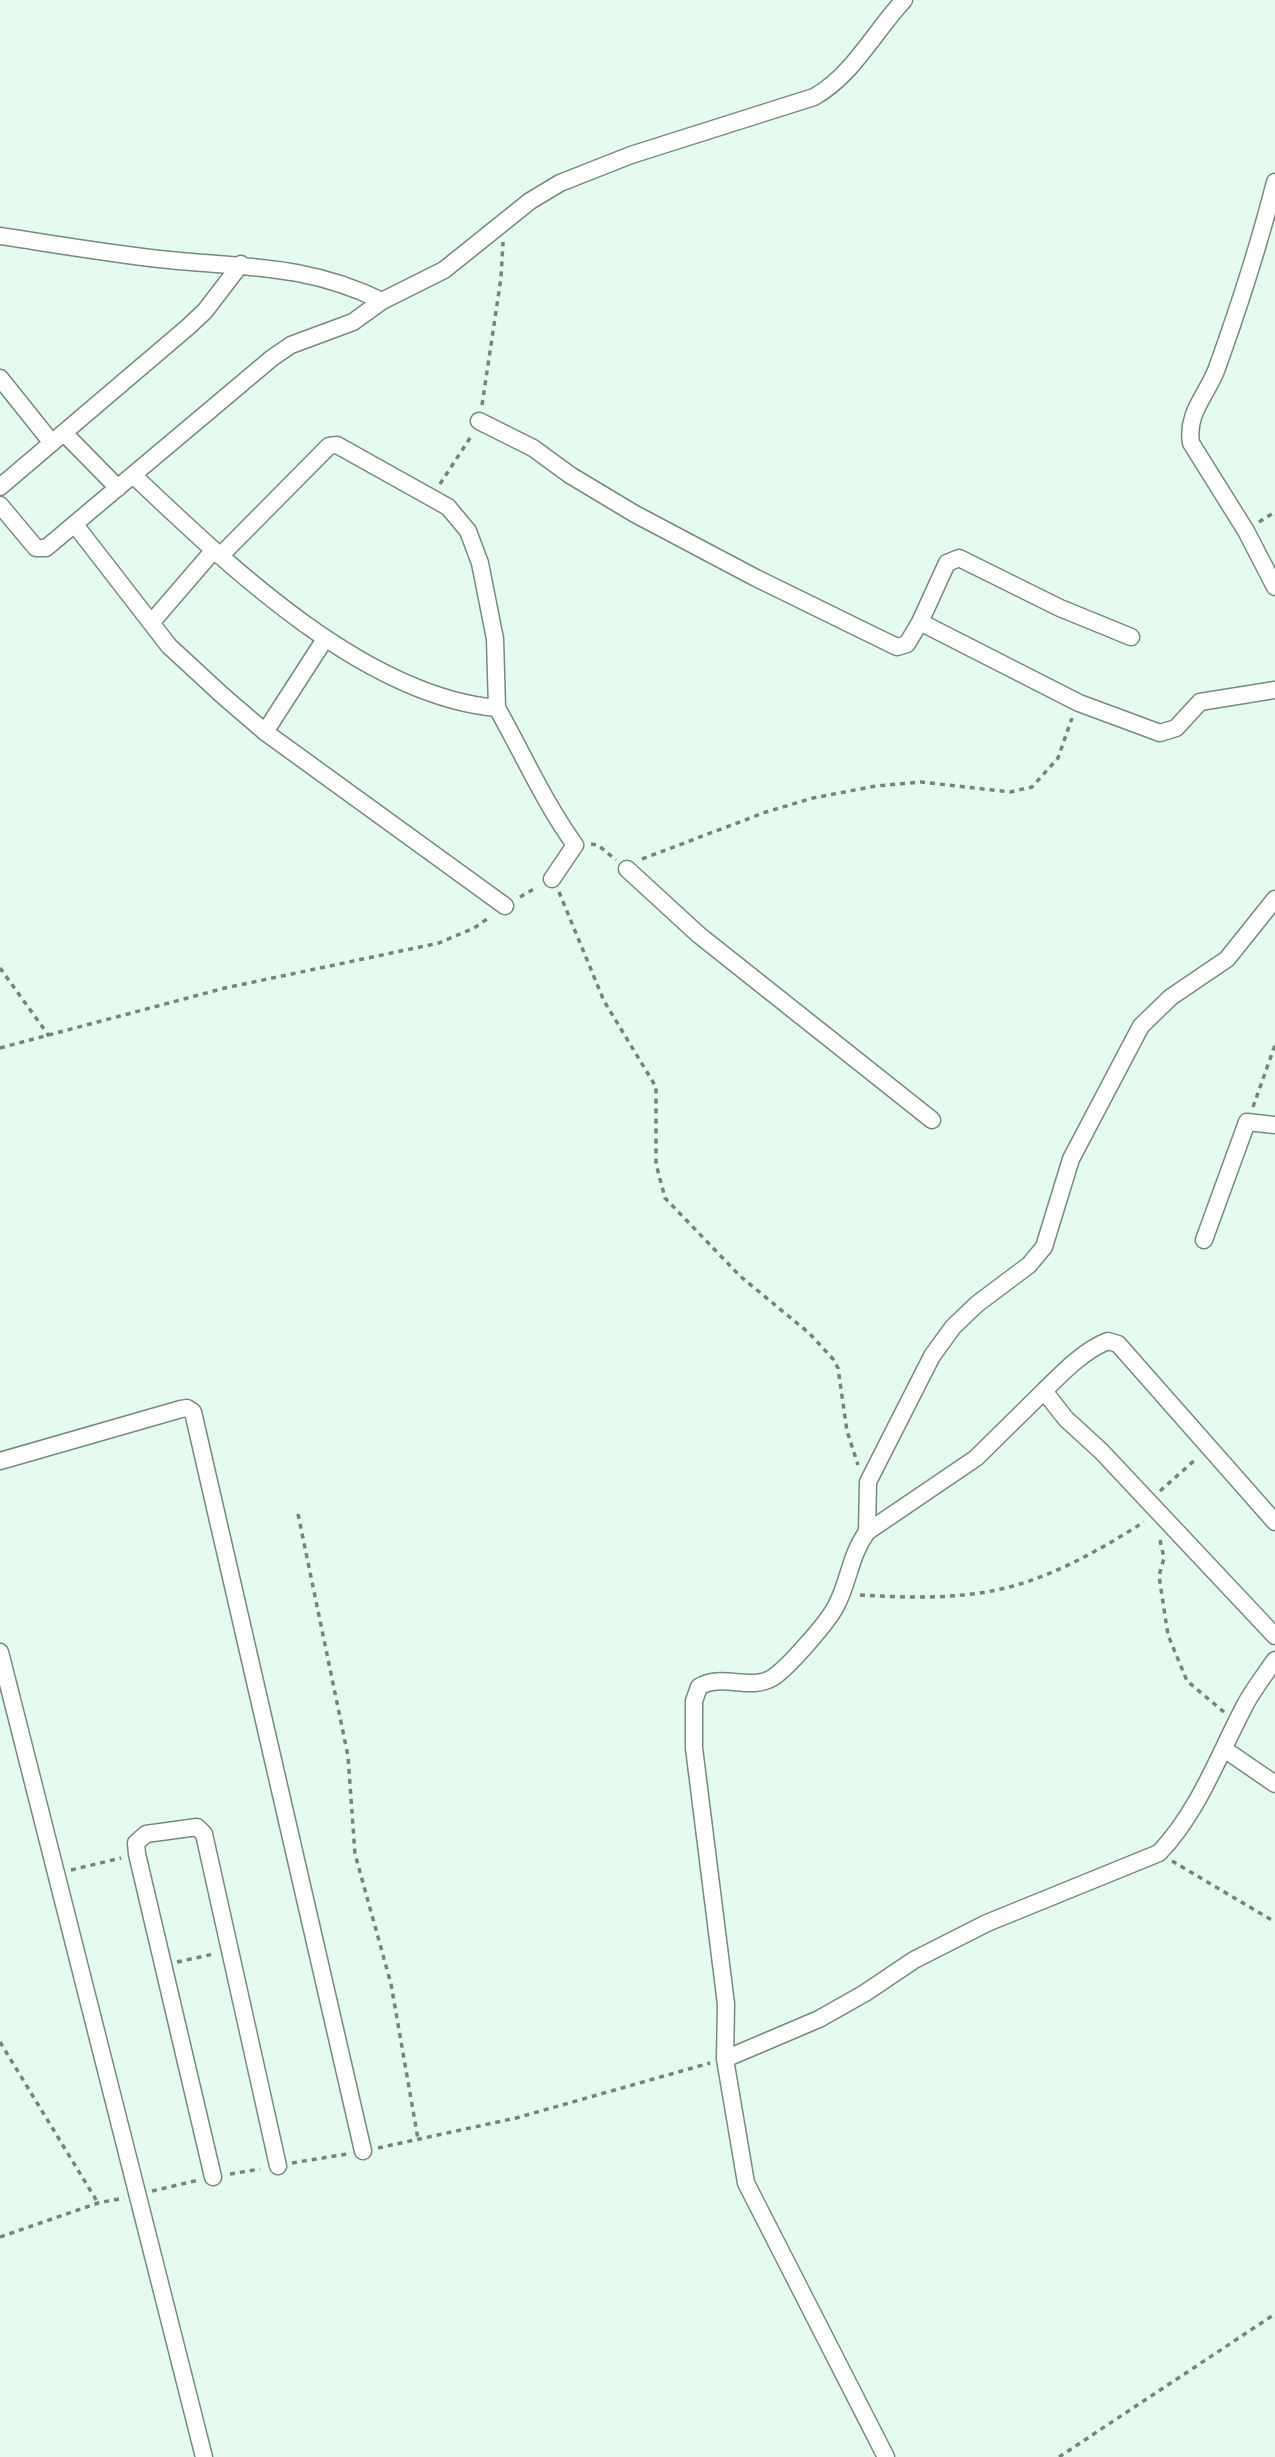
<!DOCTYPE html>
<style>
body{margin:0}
canvas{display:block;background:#e6fbf0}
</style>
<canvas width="1275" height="2457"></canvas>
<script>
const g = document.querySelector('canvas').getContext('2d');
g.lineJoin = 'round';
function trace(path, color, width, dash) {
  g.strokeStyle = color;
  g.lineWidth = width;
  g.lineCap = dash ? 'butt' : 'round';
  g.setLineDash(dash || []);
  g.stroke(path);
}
const minor = new Path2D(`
 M1275 182C1259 245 1239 307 1217 368 1208 394 1186 412 1191 443L1246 531 1275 587
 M0 236C53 244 106 253 159 259 241 268 305 263 382 301
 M0 378 52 443
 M479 421 533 448 570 475 635 514 756 578 897 647 907 644 920 622 1079 703 1160 733 1176 728 1200 702 1275 690
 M64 433 118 488
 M133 475C227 564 363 696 497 708 523 754 544 802 575 845L552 879
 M0 487 188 327 205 311 241 264
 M0 505 36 548H46L272 358 291 345 353 322 382 301 444 270 530 201 560 183 631 155 814 97C853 75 874 32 904 0
 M76 526 169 646 222 695 265 732 505 906
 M220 556 329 446 337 445 448 507 468 531 480 563 495 639 497 708
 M920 622 947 563 959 558 1060 608 1131 637
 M151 623 213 551
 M265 732 325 639
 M627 869 699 935 932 1120
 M1204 1240 1247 1122 1275 1125
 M1044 1391C1062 1373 1084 1350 1108 1341L1118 1344 1275 1522
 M0 1461 181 1409 187 1408 193 1412 363 2151
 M867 1532 868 1482 932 1356 953 1327 977 1304 1029 1265 1044 1247 1071 1159 1141 1026 1171 997 1227 959 1275 899
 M0 1652 204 2457
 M1224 1749 1275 1784
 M725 2059 819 2019 865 1993 914 1960 987 1923 1159 1853C1198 1812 1217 1759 1243 1709 1251 1692 1264 1676 1275 1660
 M213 2177 137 1854 136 1843 146 1834 197 1827 204 1834 278 2166
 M886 2457 746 2183 725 2059 726 2004 694 1748V1701L699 1687C720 1673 751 1691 772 1678 787 1669 828 1622 836 1606 849 1582 850 1555 867 1532L976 1458 1044 1391 1066 1419 1101 1451 1275 1636`);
trace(minor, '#778a81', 19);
trace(new Path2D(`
 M482 405 501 278 503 242
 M440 484 472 435
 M1259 522 1275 512
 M591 844 598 845 616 860
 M642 859 766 812 813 798 876 786 921 782 1010 792 1032 787 1058 758 1072 718
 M559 892 604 1001 656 1087V1164L665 1198 740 1276 809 1333 833 1359 838 1368 847 1431 858 1465
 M520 897 537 887
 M0 968 49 1036
 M0 1048 225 988 439 943 474 928 490 917
 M1253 1107 1275 1045
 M1160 1491 1196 1459
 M298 1514 348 1756 355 1854 391 1984 418 2139
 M1160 1540 1164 1558 1159 1576 1168 1635 1187 1681 1224 1712
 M860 1595C913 1598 968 1600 1020 1584 1063 1571 1106 1546 1144 1522
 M1172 1861 1275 1922
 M71 1870 121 1858
 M177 1962 214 1954
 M0 2042 98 2203
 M378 2148 516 2118 710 2063
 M292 2163 347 2154
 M230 2174 260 2169
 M152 2191 199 2180
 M0 2237 98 2203 124 2198
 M1059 2457 1275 2314`), '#76847d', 3.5, [5, 5]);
trace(minor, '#fff', 16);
</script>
